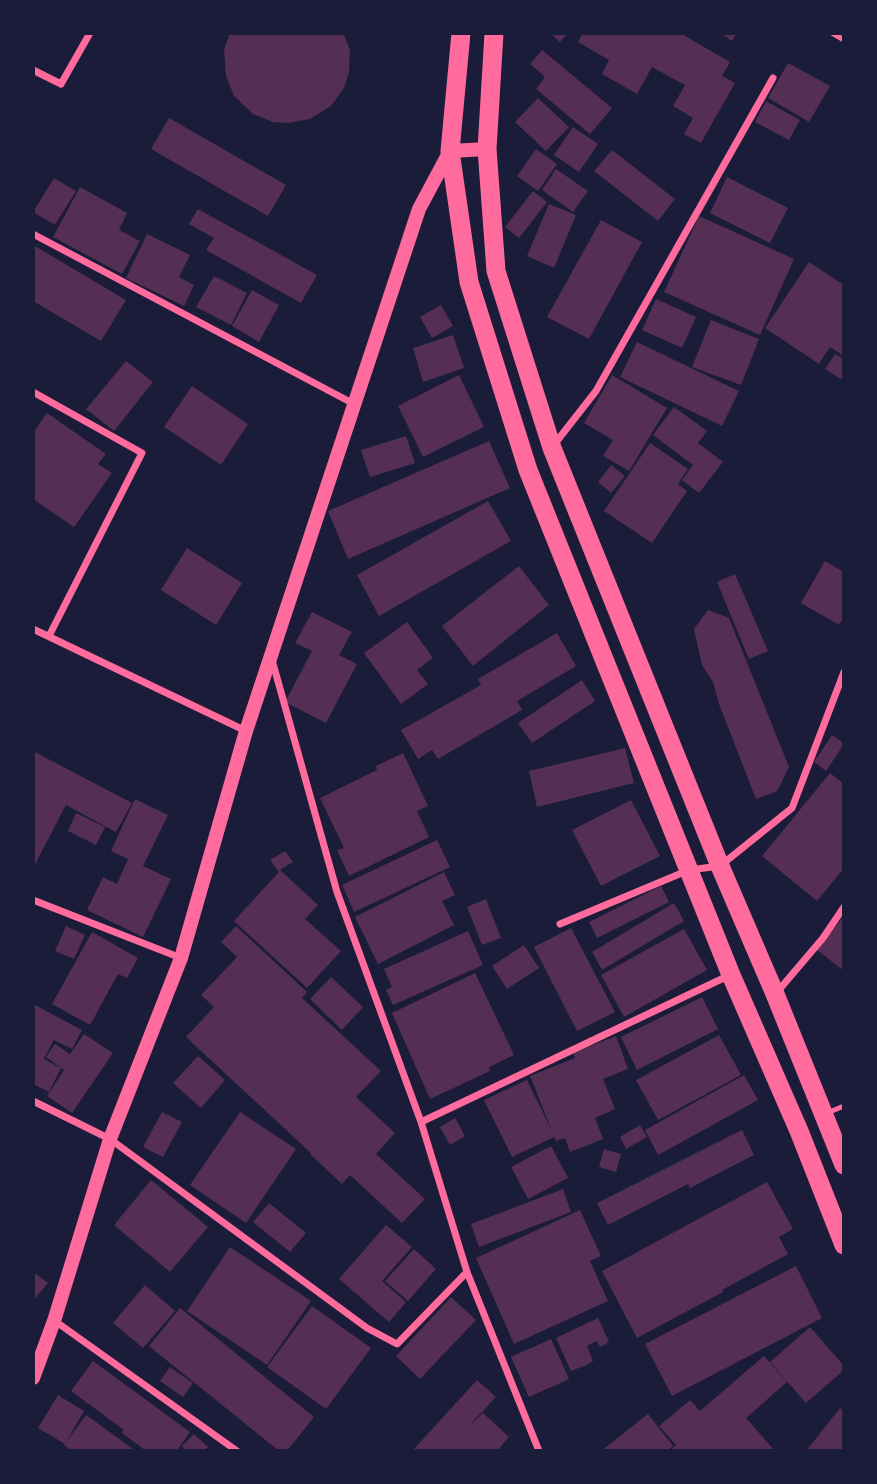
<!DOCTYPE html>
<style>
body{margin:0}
#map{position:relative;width:877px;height:1484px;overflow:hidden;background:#1b1b3a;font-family:Karla,sans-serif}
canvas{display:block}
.frame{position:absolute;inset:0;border:35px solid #1b1b3a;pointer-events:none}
</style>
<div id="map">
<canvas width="877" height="1484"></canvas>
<div class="frame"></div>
</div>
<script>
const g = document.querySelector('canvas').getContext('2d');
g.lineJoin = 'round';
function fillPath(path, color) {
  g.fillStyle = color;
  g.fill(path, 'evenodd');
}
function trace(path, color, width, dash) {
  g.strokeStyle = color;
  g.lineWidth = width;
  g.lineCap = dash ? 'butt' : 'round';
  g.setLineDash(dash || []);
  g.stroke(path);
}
fillPath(new Path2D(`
 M230 33H343L350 50 349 72 344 88 331 106 310 119 288 123 273 122 253 114 234 96 226 76 224 50Z
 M550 33H568L560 42Z
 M583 33H680L730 62 722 76 735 83 701 143 684 134 693 118 673 106 685 85 652 67 637 94 602 74 609 60 578 42Z
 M720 33H737L732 41Z
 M542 50 612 108 590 134 536 89 545 77 530 64Z
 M788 63 830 86 809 122 768 98Z
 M538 98 569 127 546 151 515 122Z
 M766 101 800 120 789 140 755 122Z
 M169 118 286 185 268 216 151 149Z
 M573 127 598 144 579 172 554 155Z
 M536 149 557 164 538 191 517 176Z
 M612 150 675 199 658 221 594 171Z
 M556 169 588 191 573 212 542 190Z
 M727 177 788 208 770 243 710 213Z
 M54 178 76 191 55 225 33 212Z
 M80 187 127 213 119 230 140 241 122 274 53 237Z
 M533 191 547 202 519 238 505 227Z
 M549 204 576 215 554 268 527 256Z
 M198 209 317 275 301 303 206 250 214 238 189 224Z
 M699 216 794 259 760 335 664 292Z
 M601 220 642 242 589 339 547 317Z
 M147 234 190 255 179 277 194 285 184 306 126 278Z
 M33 245 126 300 101 341 33 301Z
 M809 262 844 285V356L830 347 819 364 765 328Z
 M214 276 247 293 231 325 196 307Z
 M252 290 279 305 259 342 232 326Z
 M656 299 696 317 682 348 642 330Z
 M441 305 453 326 432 338 420 317Z
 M711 320 759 339 741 385 692 367Z
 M453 335 464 368 423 382 413 348Z
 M637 342 739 391 722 426 620 377Z
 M835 354 844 359V381L825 369Z
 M126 361 153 382 114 431 86 409Z
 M459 375 484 427 423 457 398 406Z
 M612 375 667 408 629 471 603 456 613 440 584 423Z
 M192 386 248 424 221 465 164 427Z
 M674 407 707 431 698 443 723 462 699 493 682 480 693 465 653 435Z
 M47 413 106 454 98 464 112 473 74 527 33 499V433Z
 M406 436 415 463 370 477 361 450Z
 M489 441 510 488 348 559 328 511Z
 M650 443 688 469 678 484 687 491 652 543 604 511Z
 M611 465 625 476 611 493 598 482Z
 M488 501 511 541 379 616 357 575Z
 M187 548 242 583 216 625 161 590Z
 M825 561 844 572V617L839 625 801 603Z
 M519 566 549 605 473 666 442 626Z
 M735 574 768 651 749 659 717 582Z
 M708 610 729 618 789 767 777 791 756 799 719 704 713 682 702 665 694 629Z
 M312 612 352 632 339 655 357 664 326 723 285 702 312 651 295 643Z
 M407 622 433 658 417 670 428 684 401 704 364 653Z
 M557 633 576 666 517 701 522 710 438 759 432 750 418 759 401 730 481 685 478 679Z
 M582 680 595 701 532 743 518 723Z
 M832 735 844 743V744L826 771 814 762Z
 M625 748 634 783 537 807 529 771Z
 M33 751 132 803 116 832 66 805 33 868Z
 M403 753 428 806 417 811 429 837 349 876 337 850 344 848 320 798 377 770 376 766Z
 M830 773 844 784V868L817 901 762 856Z
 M135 799 168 815 143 866 171 879 143 937 87 910 103 877 117 884 128 859 111 851Z
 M631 800 660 856 601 886 572 830Z
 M76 813 105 827 96 845 68 831Z
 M437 840 450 867 354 912 342 885Z
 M285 851 293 862 280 870 318 905 305 919 341 951 307 988 234 921 279 872 270 860Z
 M444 872 455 895 442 901 454 925 378 964 355 917Z
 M661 886 669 902 597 938 589 922Z
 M486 899 501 938 482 945 467 907Z
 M674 903 684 921 602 970 592 952Z
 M844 916V971L817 950Z
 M66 926 85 935 74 959 55 951Z
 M236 926 307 992 302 998 381 1071 356 1097 395 1133 376 1154 425 1199 402 1223 350 1175 342 1184 310 1154 311 1153 186 1037 214 1007 201 995 237 957 221 942Z
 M571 928 615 1012 577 1031 534 947Z
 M684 929 707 970 624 1017 601 975Z
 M468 931 483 965 393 1005 386 990 392 987 384 969Z
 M92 932 138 958 127 978 118 974 90 1025 52 1004Z
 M524 945 539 968 507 989 492 966Z
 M475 973 514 1055 489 1067 490 1071 430 1099 392 1013Z
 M331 977 363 1007 342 1030 310 999Z
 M702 997 718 1029 637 1070 621 1037Z
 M33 1004 82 1030 72 1049 54 1040 43 1060 44 1059 61 1068 49 1092 33 1084Z
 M84 1034 113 1053 72 1113 47 1096 64 1070 46 1057 55 1044 70 1054Z
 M719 1035 741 1075 658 1120 636 1080Z
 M616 1036 628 1069 603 1079 615 1109 595 1118 603 1139 570 1152 565 1138 556 1141 554 1137 512 1157 484 1100 527 1080 552 1131 530 1076 575 1058 573 1053Z
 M198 1056 225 1080 201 1108 173 1083Z
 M744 1075 758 1100 658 1155 645 1130Z
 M162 1112 182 1122 163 1157 143 1147Z
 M240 1112 296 1149 246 1223 190 1185Z
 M455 1118 465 1136 450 1145 440 1127Z
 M640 1125 647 1137 626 1149 620 1137Z
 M742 1130 754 1155 690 1188 688 1184 608 1225 597 1203Z
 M551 1146 568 1178 528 1199 511 1167Z
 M604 1149 621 1154 616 1172 599 1167Z
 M151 1180 208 1227 170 1272 114 1225Z
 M767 1182 793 1229 779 1237 788 1254 722 1290 723 1292 637 1338 602 1271Z
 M563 1189 571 1212 479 1247 471 1224Z
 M269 1203 306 1233 290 1252 253 1222Z
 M580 1210 601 1256 590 1261 608 1301 514 1344 476 1258Z
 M386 1225 412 1247 382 1281 406 1302 389 1322 339 1279Z
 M230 1247 311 1301 267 1365 187 1311Z
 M414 1249 436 1269 408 1301 385 1281Z
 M796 1266 822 1318 672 1396 645 1344Z
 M33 1272 48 1283 33 1301Z
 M145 1285 175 1311 143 1348 113 1323Z
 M451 1297 476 1320 420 1379 396 1356Z
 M312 1306 371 1348 326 1409 267 1367Z
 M180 1308 314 1417 287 1451H279L149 1346Z
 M598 1318 609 1342 600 1347 597 1341 587 1346 593 1361 587 1365 571 1371 556 1338Z
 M810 1327 844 1366V1370L806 1403 770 1362Z
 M551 1339 569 1379 529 1397 511 1357Z
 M764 1356 787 1382 746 1418 775 1451H670L676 1445 659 1426 690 1400 700 1411Z
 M93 1361 190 1432 178 1449 181 1451H146L122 1433 124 1430 71 1391Z
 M170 1367 193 1383 183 1397 160 1381Z
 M477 1380 496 1397 467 1428 483 1413 509 1437 497 1451H412Z
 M58 1395 84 1411 65 1444 38 1428Z
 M840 1408 844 1411V1451H806Z
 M648 1414 673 1446 667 1451H601Z
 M86 1415 136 1451H72L64 1445Z
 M194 1434 208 1447 204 1451H187L182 1446Z`), '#542f53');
trace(new Path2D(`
 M832 33 844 40
 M827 1113 844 1106`), '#ff6b9d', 5);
trace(new Path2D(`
 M33 70 61 84 90 33
 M33 234 354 404
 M33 392 142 453 49 636
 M553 446 596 391 773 78
 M33 629 246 731
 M272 660 337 892 421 1122 467 1272 539 1451
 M33 900 181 958
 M560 924 689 870 720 866 792 808 844 672
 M778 991 823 938 844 907
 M33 1101 110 1139 367 1328 397 1344 467 1272
 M421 1122 730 975
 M55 1321 237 1451`), '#ff6b9d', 7);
trace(new Path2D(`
 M33 1378 54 1321 110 1139 181 958 246 731 419 209 450 151 487 149`), '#ff6b9d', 14);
trace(new Path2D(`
 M461 33 450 151 469 282 528 470 731 975 799 1131 844 1245
 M494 33 487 149 496 271 552 448 720 866 775 994 844 1165`), '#ff6b9d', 19);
</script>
